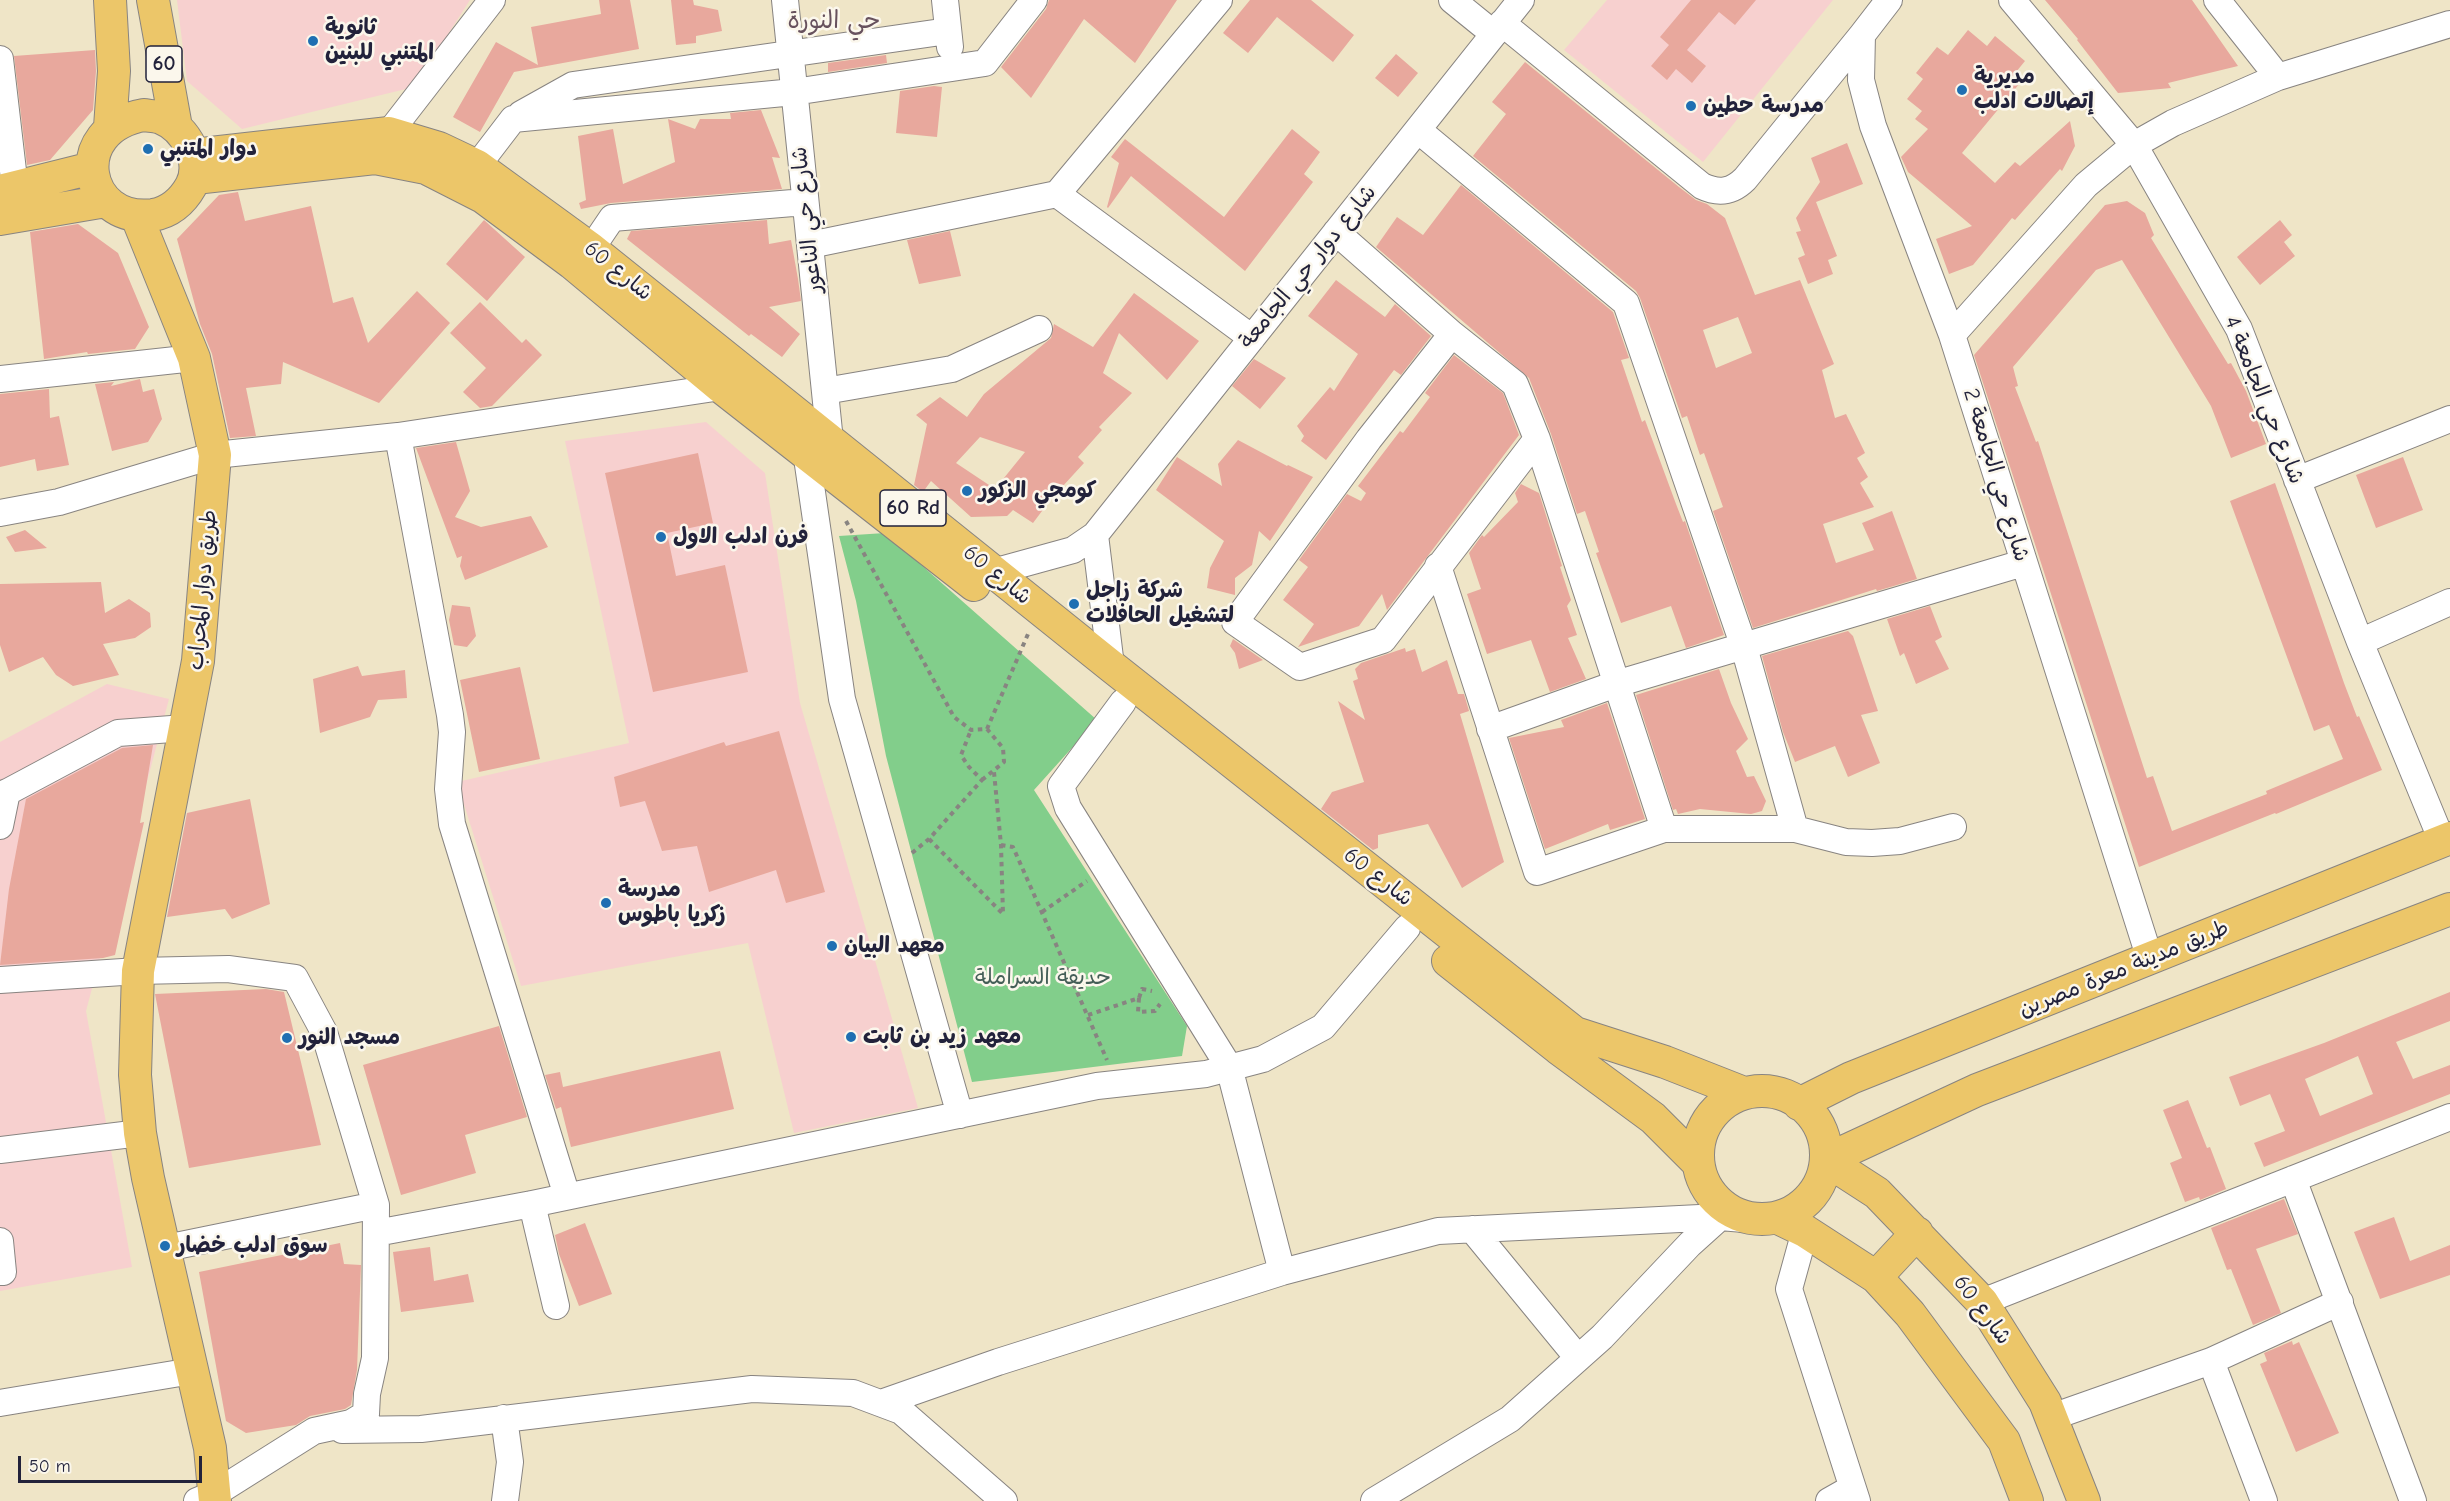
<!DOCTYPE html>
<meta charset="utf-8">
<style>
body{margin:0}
#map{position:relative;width:2450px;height:1501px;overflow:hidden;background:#efe5c7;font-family:"Comic Neue",sans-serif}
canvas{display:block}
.scale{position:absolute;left:18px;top:1456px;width:184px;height:27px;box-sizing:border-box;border:3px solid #22223b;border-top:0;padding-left:8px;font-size:18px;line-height:21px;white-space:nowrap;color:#22223b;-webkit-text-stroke:4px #fbf7ec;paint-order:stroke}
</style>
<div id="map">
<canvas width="2450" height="1501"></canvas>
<div class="scale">50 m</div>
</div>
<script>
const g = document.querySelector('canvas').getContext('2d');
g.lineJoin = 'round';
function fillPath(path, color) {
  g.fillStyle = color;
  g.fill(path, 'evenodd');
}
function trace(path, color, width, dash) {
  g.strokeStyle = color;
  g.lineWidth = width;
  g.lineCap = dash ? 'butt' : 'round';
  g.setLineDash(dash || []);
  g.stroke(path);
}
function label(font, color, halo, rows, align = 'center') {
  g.font = font + ' "Comic Neue","Playpen Sans Arabic",sans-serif';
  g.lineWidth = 5;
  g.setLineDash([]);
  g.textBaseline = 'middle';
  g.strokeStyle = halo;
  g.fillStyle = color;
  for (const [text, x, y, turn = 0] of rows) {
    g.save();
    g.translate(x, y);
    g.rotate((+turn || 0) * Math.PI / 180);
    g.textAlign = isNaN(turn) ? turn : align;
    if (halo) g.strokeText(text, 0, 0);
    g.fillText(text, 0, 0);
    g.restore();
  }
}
fillPath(new Path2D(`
 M177 0H470L414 87 242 129 187 81Z
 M1607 0H1833L1703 162 1564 50Z
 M706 422 765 473 800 703 918 1108 794 1133 748 943 521 986 457 782 629 743 565 441Z
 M107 684 169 699 86 1011 132 1267 0 1291V742Z`), '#f7d0cf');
fillPath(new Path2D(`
 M885 533 1097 720 1034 790 1187 1026 1182 1056 972 1082 886 756 856 601 839 536Z`), '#82ce8b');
fillPath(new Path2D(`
 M599 0H630L639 49 514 72 480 132 453 117 496 42 538 65 531 27 601 14Z
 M671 0H693L694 5 718 10 722 31 696 36V43L676 45Z
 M1049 0H1177L1135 63 1084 19 1031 98 1001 67 1046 9Z
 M1250 0H1311L1354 35 1333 62 1277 17 1248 53 1223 33Z
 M1691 0H1756L1735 25 1719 12 1687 50 1706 66 1692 83 1676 69 1667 80 1651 66 1669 45 1660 37Z
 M2045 0H2192L2238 66 2168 83 2171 88 2118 93 2077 40 2078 39Z
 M1968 30 1987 46 1995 36 2025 61 2012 77 2020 83 1962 153 1995 183 2015 162 2020 166 2070 121 2075 146 2062 171 2060 169 2015 220 2012 218 1973 265 1949 274 1936 239 1972 226 1908 172 1901 157 1928 129 1915 119 1922 111 1907 99 1923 79 1916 73 1937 47 1948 55Z
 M95 50 96 71 93 110 50 160 27 165 14 56Z
 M1396 54 1418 73 1398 97 1375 78Z
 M886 55 887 63 828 72V63Z
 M1525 62 1679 187 1696 200 1707 204 1725 218 1755 295 1800 280 1834 364 1822 370 1835 418 1846 414 1865 453 1857 458 1868 477 1860 483 1874 507 1823 524 1836 563 1874 550 1862 523 1892 511 1917 579 1877 591 1876 589 1753 628 1713 511 1723 507 1704 453 1700 455 1687 416 1682 418 1640 298 1636 291 1473 156 1506 114 1492 102ZM1738 317 1752 353 1716 368 1703 330Z
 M934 86 942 87 937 137 896 133 900 91Z
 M761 110 780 158 772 157 782 189 611 203 581 209 579 203 586 200 578 136 613 129 623 184 675 162 668 119 695 129 700 119H731L730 113Z
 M1292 129 1320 152 1304 174 1313 182 1245 271 1131 176 1108 208 1107 207 1119 163 1111 157 1125 139 1224 217Z
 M1847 143 1863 184 1816 202 1837 256 1828 260 1833 274 1808 284 1798 258 1805 255 1796 232 1801 231 1796 218 1820 182 1811 158Z
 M1461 185 1613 312 1629 358 1621 360 1642 422 1645 420 1676 504 1683 522 1685 521 1724 635 1686 648 1671 606 1621 623 1596 553 1599 552 1585 511 1577 514 1551 434 1529 378 1376 247 1397 217 1423 235Z
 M238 192 245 221 311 206 333 303 353 297 368 343 417 291 450 323 379 403 283 362 281 384 246 388 256 436 230 438 212 354 200 324 177 239 219 195Z
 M2127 201 2145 213 2154 235 2151 238 2228 364 2231 363 2246 391 2266 444 2231 458 2211 406 2122 260 2096 270 2013 367 2018 386 2015 387 2036 442 2038 441 2147 778 2153 776 2172 831 2267 794 2266 791 2343 759 2329 725 2314 731 2230 501 2275 483 2344 683 2357 717 2359 716 2382 770 2276 814 2275 813 2139 867 1974 355 2105 205Z
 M484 220 525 257 487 301 446 264Z
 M767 220 769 244 791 240 798 279 801 301 769 307 800 334 782 357 751 334 749 336 627 239 631 231Z
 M2280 220 2292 235 2284 242 2295 256 2260 285 2237 257Z
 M78 224 118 253 149 327 135 349 88 354 87 352 44 359 30 232Z
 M950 231 961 276 919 284 907 240Z
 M1336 280 1385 317 1395 304 1431 336 1401 375 1394 370 1326 460 1301 441 1304 436 1297 426 1330 387 1334 391 1358 354 1308 316Z
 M1134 293 1199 341 1167 380 1119 333 1103 373 1132 393 1099 427 1102 430 1078 457 1084 463 1051 499 1033 523 1013 510 1007 516 971 517 931 481 923 492 914 485 927 424 916 415 940 397 967 417 984 394 1051 338 1054 324 1093 347ZM980 437 1025 452 995 489 956 463Z
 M480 302 522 343 526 339 542 355 492 406 480 408 463 392 486 368 450 333Z
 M1454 355 1503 393 1519 435 1387 610 1382 594 1359 626 1298 647 1314 624 1283 600 1308 567 1299 560 1347 494 1361 501 1366 493 1358 486 1400 431 1403 433 1430 397 1425 393Z
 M1254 359 1286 378 1260 409 1232 386Z
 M140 379 143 392 154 389 162 419 148 442 112 451 95 384 114 382 111 386Z
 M49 389 50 418 59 416 69 465 37 471 35 459 0 467V394Z
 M1238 440 1287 466 1288 465 1313 477 1270 541 1259 531 1252 565 1235 578V595L1207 588 1210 568 1224 541 1156 490 1177 457 1222 486 1218 464Z
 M456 442 470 491 455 517 481 527 531 516 548 547 465 580 460 566 462 556 457 558 416 448Z
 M698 453 713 523 667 533 676 576 725 565 748 672 653 692 605 473Z
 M2403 457 2423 510 2376 528 2356 475Z
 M1521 484 1539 493 1562 566 1560 567 1571 600 1567 606 1577 635 1568 638 1586 679 1550 692 1531 640 1487 654 1467 594 1481 589 1469 553 1482 535 1484 537 1518 502 1515 493Z
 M25 530 47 548 15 552 6 537Z
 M101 582 105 613 129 599 150 613 151 627 135 638 103 644 119 675 73 686 56 675 43 657 9 672 0 645V584Z
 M452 605 470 607 476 636 467 647 454 645 449 620Z
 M1930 606 1942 637 1935 641 1949 669 1916 684 1904 653 1900 656 1887 619Z
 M1848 631 1853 636 1878 711 1861 715 1880 763 1848 777 1835 746 1795 762 1783 732 1762 656Z
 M1233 639 1263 660 1239 669 1235 653 1230 646Z
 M1405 648 1406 652 1415 649 1422 672 1447 660 1458 694H1464L1469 711 1460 714 1504 862 1462 888 1428 824 1378 835V848L1373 850 1321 809 1332 792 1364 782 1338 701 1365 720 1353 681 1358 679 1355 669 1361 663Z
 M358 666 362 676 405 670 407 698 378 700 370 717 320 733 313 679Z
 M520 667 540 759 479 772 460 680Z
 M1719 669 1731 703 1748 739 1736 751 1747 777 1754 776 1766 801 1762 811 1751 814 1700 809 1678 814 1676 809 1673 810 1636 695Z
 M1607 703 1645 819 1610 830 1608 824 1545 849 1509 738 1564 727 1561 720Z
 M779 731 825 892 786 903 776 870 709 892 697 846 662 851 645 801 620 807 614 777 724 742 726 746Z
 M153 745 140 823 144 822 115 955 103 958 0 965 9 889 26 799 122 748Z
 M250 799 270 904 232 919 225 909 167 917 187 813Z
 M266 989 284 992 321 1145 189 1168 155 994Z
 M2450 992V1021L2396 1042 2413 1079 2450 1065V1094L2264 1167 2254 1143 2285 1131 2270 1094 2240 1106 2229 1077 2324 1043ZM2358 1056 2373 1094 2320 1116 2305 1079Z
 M499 1026 527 1117 465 1135 476 1173 401 1195 363 1065Z
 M720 1051 734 1109 571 1147 561 1107 556 1109 545 1075 560 1072 563 1087Z
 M2188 1100 2207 1148 2210 1147 2226 1189 2200 1200 2199 1197 2185 1202 2170 1163 2182 1158 2163 1110Z
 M2284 1199 2298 1234 2256 1249 2281 1313 2253 1325 2231 1269 2227 1270 2211 1228Z
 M2394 1217 2410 1261 2450 1245V1275L2380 1299 2354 1232Z
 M585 1223 612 1294 579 1306 559 1254 555 1235Z
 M340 1243 344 1264 361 1265 357 1370 351 1405 345 1409 310 1416 296 1425 246 1433 226 1421 199 1272Z
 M430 1247 434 1281 468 1274 474 1302 401 1312 393 1252Z
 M2292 1341 2293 1345 2299 1342 2339 1433 2296 1452 2260 1364 2267 1361 2264 1353Z`), '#e8a89d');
const minor = new Path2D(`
 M785 0 830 441
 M945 0 950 47
 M1452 0 1494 34
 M1889 0 1862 35 1861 80 1873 126 1952 335 2150 959
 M2012 0 2134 145 2239 329 2360 642 2442 841
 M2217 0 2278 77
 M1502 23 1702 186C1719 194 1732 192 1745 179L1862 35
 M0 59 15 188
 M521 114 573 85 948 31
 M1418 130 1626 303 1744 647 1795 829
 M389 133 492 0
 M477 166 513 119 794 92 985 63 1034 0
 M1057 194 1252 338
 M1336 232 1452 334 1515 384 1537 439 1664 829
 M810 245 1057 194 1219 0
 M591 249 612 218 805 202
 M1452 334 1369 439 1235 622 1300 667 1383 640 1537 439
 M1952 335 2086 185 2134 145 2173 123 2278 77 2450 24
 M0 379 194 358
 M825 391 952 369 1039 329
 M398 436 450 715 452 732 448 789 452 824 567 1196
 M806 451 842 699 960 1115
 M2297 480 2450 419
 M0 513 59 502 215 455 398 436 721 387
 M1438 566 1537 872 1664 829H1795L1846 842 1872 843 1900 841 1953 827
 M993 572 1073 550 1095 535
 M2360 642 2450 602
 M1111 666 1095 535 1521 0
 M1123 702 1061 786 1068 808 1229 1067 1282 1272
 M1490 729 1616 684 2023 563
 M0 796 118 733 185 728
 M0 826 7 792
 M0 980 138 971 228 969 295 978 324 1032 376 1205 375 1358 367 1394 366 1414 351 1423 314 1431 214 1494 197 1501
 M0 1150 140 1133
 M2293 1179 2413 1501
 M532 1204 556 1306
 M1472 1229 1578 1358
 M1805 1231 1789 1289 1857 1501
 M376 1233 532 1204 1097 1086 1206 1074 1263 1059 1323 1027 1407 928
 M0 1241 3 1272H0
 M166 1248 376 1205
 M1982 1302 2450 1117
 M2211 1361 2264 1501
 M0 1403 192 1371
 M881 1403 998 1362 1282 1272 1438 1231 1720 1217
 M2052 1417 2211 1361 2340 1302
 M504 1418 510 1462 505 1501
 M342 1430 421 1429 752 1389 853 1393 901 1411 1004 1501
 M1374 1501 1510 1419 1602 1337 1690 1244 1720 1217 1756 1220
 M1829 1501 1852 1488`);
const major = new Path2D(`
 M110 0 114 71 110 127
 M153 0 176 127
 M144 115C149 116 156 116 161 118 186 128 204 162 191 186 182 202 170 212 153 215 84 224 65 129 144 115Z
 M193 155 389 133 439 148 477 166 591 249 1111 666 1575 1033 1665 1062 1744 1093
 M195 178 375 158 426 168 483 197 572 263 721 387 974 585
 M0 191 92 168
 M137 217 194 358 215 455 198 661 138 971 135 1075 140 1133 148 1178 210 1448 215 1501
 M0 219 106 201
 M1448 961 1558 1048 1653 1118 1697 1162
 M1698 1155a64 64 0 1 1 128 0a64 64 0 1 1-128 0Z
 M1799 1104 1851 1078 2450 838
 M1826 1160 1977 1090 2450 909
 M1826 1160 1877 1193 1982 1302 2045 1402 2084 1501
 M1778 1218 1805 1231 1876 1277 1910 1314 2004 1441 2027 1501
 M1876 1277 1917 1233`);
trace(minor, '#888481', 28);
trace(major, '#888481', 34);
trace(new Path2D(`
 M846 521 954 717 971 730 987 729 1028 634
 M982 780 1004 762 1003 748 987 729
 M929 839 1003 914 1001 845 994 772
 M1001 845 1013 847 1107 1060
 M912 853 929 839 982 780 969 767 961 755 971 730
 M1042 912 1087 881
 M1139 998 1138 1012 1155 1011 1160 1004
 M1088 1015 1139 998 1142 989 1152 991`), '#888481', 4, [4.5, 4.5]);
trace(minor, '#fff', 26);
trace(major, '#ecc669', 32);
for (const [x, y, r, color] of [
 [313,41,6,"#1f6fb2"],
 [1962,90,6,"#1f6fb2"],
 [1691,106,6,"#1f6fb2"],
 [148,149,6,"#1f6fb2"],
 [967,491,6,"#1f6fb2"],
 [661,537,6,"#1f6fb2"],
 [1074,604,6,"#1f6fb2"],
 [606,903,6,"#1f6fb2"],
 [832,946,6,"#1f6fb2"],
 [851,1037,6,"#1f6fb2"],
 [287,1038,6,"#1f6fb2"],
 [165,1246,6,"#1f6fb2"]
]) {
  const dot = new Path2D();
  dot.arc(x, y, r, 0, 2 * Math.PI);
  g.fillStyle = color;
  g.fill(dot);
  trace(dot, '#fbf7ec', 2);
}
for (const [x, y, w] of [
 [164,64,36],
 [913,508,66]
]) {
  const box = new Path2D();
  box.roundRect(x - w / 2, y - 18, w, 36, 4.5);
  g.fillStyle = '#fbf7ec';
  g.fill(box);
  trace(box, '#22223b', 1.5);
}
label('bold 21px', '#22223b', null, [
 ["60",164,64],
 ["60 Rd",913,508]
]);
label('bold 22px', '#22223b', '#fbf7ec', [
 ["ثانوية",325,28],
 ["المتنبي للبنين",325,53],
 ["مديرية",1974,77],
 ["إتصالات ادلب",1974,102],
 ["مدرسة حطين",1703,106],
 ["دوار المتنبي",160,149],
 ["كومجي الزكور",979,491],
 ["فرن ادلب الاول",673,537],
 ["شركة زاجل",1086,591],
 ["لتشغيل الحافلات",1086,616],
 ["مدرسة",618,890],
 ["زكريا باطوس",618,915],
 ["معهد البيان",844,946],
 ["معهد زيد بن ثابت",863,1037],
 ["مسجد النور",299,1038],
 ["سوق ادلب خضار",177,1246]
], 'left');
label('22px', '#22223b', '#fbf7ec', [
 ["شارع حي الناعور",807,220,-96],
 ["شارع دوار حي الجامعة",1308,267,-51],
 ["شارع 60",618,271,39],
 ["شارع حي الجامعة 4",2264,400,68],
 ["شارع حي الجامعة 2",1996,475,73],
 ["شارع 60",997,575,39],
 ["طريق دوار المحراب",203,590,-85],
 ["شارع 60",1378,877,38],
 ["طريق مدينة معرة مصرين",2124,969,-22],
 ["شارع 60",1982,1310,53]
]);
label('22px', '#445e57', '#fbf7ec', [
 ["حديقة السراملة",1043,978]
]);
label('24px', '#67515d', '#fbf7ec', [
 ["حي النورة",834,21]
]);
</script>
